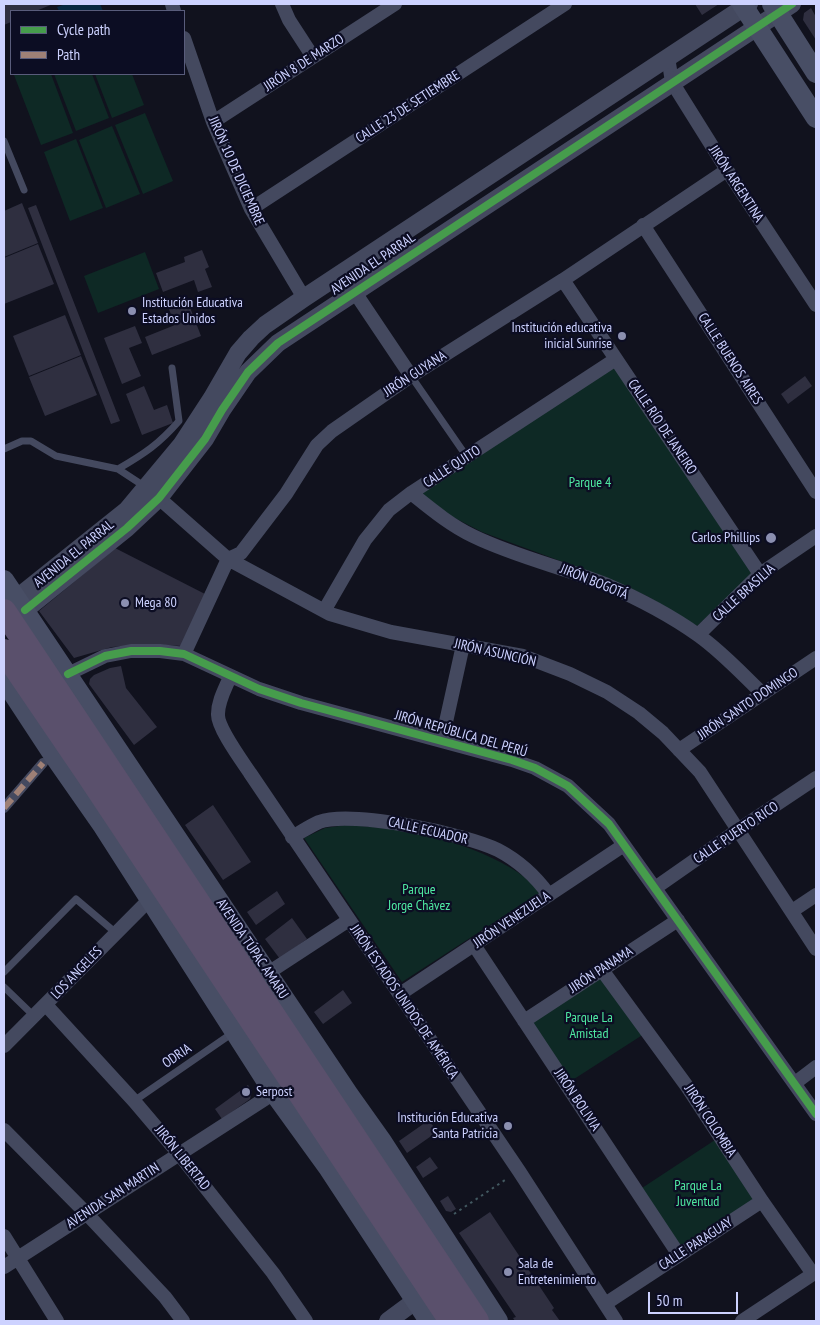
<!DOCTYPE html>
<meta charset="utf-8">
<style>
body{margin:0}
#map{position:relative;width:820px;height:1325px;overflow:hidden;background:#11121e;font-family:"PT Sans Narrow",sans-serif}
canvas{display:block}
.frame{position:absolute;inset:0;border:5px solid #cdd2ff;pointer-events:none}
.legend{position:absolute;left:10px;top:10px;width:175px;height:65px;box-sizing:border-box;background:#0c0d23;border:1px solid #595c7b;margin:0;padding:6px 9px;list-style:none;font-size:15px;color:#cdd2ff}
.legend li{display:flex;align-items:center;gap:10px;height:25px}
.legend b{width:25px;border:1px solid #595c7b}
.scale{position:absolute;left:648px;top:1292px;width:90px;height:22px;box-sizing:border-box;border:2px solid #cdd2ff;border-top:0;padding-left:6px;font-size:15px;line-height:18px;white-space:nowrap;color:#cdd2ff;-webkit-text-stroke:4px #0c0d23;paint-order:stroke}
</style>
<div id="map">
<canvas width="820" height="1325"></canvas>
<div class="frame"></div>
<ul class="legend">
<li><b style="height:6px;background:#469c4c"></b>Cycle path</li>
<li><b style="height:6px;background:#9e8076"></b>Path</li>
</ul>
<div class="scale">50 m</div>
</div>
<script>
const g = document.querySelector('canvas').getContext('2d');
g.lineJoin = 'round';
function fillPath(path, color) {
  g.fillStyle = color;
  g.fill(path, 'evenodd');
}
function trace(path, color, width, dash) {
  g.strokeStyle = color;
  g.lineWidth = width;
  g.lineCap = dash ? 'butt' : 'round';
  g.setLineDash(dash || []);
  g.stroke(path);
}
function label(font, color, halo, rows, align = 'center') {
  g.font = font + ' "PT Sans Narrow",sans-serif';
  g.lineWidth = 4.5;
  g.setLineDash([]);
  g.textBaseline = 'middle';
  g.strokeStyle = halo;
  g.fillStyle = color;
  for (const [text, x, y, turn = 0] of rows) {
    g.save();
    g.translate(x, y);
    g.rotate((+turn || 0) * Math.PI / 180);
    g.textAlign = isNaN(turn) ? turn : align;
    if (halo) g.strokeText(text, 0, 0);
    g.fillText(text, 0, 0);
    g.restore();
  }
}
fillPath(new Path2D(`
 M18 74H51L73 133 41 145 14 75Z
 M54 74H92L109 118 76 131Z
 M95 74H132L144 105 112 118Z
 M145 113 173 181 143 194 115 125Z
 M112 126 140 194 106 208 79 140Z
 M76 139 103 208 70 221 44 152Z
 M145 252 159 289 98 313 84 276Z
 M614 367 753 574 697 626 647 596 609 579 482 532 447 514 421 494Z
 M346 825C402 828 462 839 511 868 522 874 532 884 541 892L402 982 304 838 325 828Z
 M601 976 644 1034 571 1081 531 1021Z
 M718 1138 756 1198 681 1248 642 1188Z`), '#0e2925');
fillPath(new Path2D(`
 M66 4H100L103 11H59L57 7Z`), '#062740');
fillPath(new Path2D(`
 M4 4H53L36 11H11V22L4 25Z
 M695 4H719L702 15Z
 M811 8 816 17V40L803 20 804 13Z
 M22 203 38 243 4 257V211Z
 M36 205 120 421 111 424 28 208Z
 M38 244 54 284 4 304V258Z
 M202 250 209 267 205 269 212 287 198 292 194 280 163 292 156 273 185 262 184 257Z
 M186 297 201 336 152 355 145 337 175 325 167 304Z
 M65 315 81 355 29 376 13 336Z
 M135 326 142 343 129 348 141 376 122 384 104 338Z
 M81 356 97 395 45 416 29 377Z
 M805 376 812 386 788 404 781 394Z
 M144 386 154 410 167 405 173 423 142 435 126 394Z
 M115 548 205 594 182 646 148 644 112 647 74 658 39 611Z
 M121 666 126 688 157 727 134 745 89 684 90 679 94 675 110 668Z
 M213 805 251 862 223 880 185 825Z
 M277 891 285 904 256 925 247 912Z
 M292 918 307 939 280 959 265 939Z
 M343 990 352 1003 323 1024 314 1012Z
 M248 1085 252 1091 250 1099 222 1119 215 1109Z
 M429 1120 437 1132 407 1153 399 1141Z
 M430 1157 438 1168 423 1178 416 1167Z
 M448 1196 456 1209 451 1212 446 1211 440 1201Z
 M490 1212 554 1308 552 1310 560 1321H515L513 1318 516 1317 459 1233Z`), '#2f2f40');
trace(new Path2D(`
 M454 1214 508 1178`), '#425860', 2, [2.5, 4]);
trace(new Path2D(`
 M4 141 24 190
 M411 376 467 457
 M4 449 22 441H31L56 456 118 469 147 488
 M118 469C144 454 159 444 179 421L172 368
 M4 972 76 899 116 933
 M4 987 34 1016
 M134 1101 234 1032`), '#44495f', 7);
trace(new Path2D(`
 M4 808 43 763`), '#44495f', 10);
trace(new Path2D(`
 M172 4 174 11
 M282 4 289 20 313 57
 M184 38 213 122 251 209 304 298
 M668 57 672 82 727 170 816 305
 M213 122 395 4
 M251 209 565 4
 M643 225 816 492
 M563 280 760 574
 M354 291 411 376
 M152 492 228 559 330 614 391 632 523 656 570 674 607 692 639 713 663 733 700 772 816 949
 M411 493C431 509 450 525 473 536 516 557 562 567 605 584 637 598 670 615 698 635 722 652 742 674 763 694
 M324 611 365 540 389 510 411 493 616 359
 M698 635 760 574 816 536
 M184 654 228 559 241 553 286 494 317 445 332 431 411 376 563 280 727 170
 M68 674 105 656 131 651H160L184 654 259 689 301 703 512 760 535 768 568 786 609 824 816 1114
 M230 677C225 689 218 701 218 714 217 727 242 761 250 773L519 1171 616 1321
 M442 740 463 645
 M679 750 816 658
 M292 837C301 832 310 826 319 822 352 810 466 834 498 850 519 861 536 877 549 895
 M655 888 738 830 816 778
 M792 911 816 895
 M474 945 679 1255
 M602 970 686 1085 762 1201 813 1274
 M268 973 349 920
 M400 994 624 845
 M46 1005 134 1101 179 1154 273 1273 306 1321
 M524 1021 678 920
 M4 1046 149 900
 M795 1083 816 1067
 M4 1130 86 1213 165 1297 183 1321
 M4 1236 57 1321
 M4 1267 274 1093
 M605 1304 762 1201
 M742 1321 816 1272`), '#44495f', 14);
trace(new Path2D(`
 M17 598 127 510 182 444 212 398 238 353 251 338 265 325 304 298 749 4
 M25 610 127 528 159 498 205 439 222 410 248 372 278 343 792 4
 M388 1321 415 1301`), '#44495f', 18);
trace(new Path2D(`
 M742 4 816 118
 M772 4 816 73
 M4 580 349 1095 381 1140 498 1321
 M4 680 52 753 103 826 274 1093 329 1169 429 1321`), '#484e65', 20);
trace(new Path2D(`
 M4 611 477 1321
 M4 651 89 776 451 1321`), '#5a506c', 24);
trace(new Path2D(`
 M4 808 43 763`), '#9e8076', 6, [12, 6]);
trace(new Path2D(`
 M25 610 127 528 159 498 205 439 222 410 248 372 278 343 792 4
 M68 674 105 656 131 651H160L184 654 259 689 301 703 512 760 535 768 568 786 609 824 816 1114`), '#469c4c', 8);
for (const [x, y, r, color] of [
 [132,311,5,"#8b8fb0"],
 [622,336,5,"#8b8fb0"],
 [771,538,6,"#8b8fb0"],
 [125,603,5,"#8b8fb0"],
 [246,1092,5,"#8b8fb0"],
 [508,1126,5,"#8b8fb0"],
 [508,1272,5,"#8b8fb0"]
]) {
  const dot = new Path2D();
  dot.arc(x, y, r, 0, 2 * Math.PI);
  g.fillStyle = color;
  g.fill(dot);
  trace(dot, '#0c0d23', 2);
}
label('14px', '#cdd2ff', '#0c0d23', [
 ["JIRÓN 8 DE MARZO",304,63,-33],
 ["CALLE 23 DE SETIEMBRE",408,107,-33],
 ["JIRÓN 10 DE DICIEMBRE",236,171,66],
 ["JIRÓN ARGENTINA",736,184,57],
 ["AVENIDA EL PARRAL",373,264,-34],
 ["CALLE BUENOS AIRES",730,359,57],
 ["JIRÓN GUYANA",415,374,-33],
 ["CALLE RÍO DE JANEIRO",662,427,56],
 ["CALLE QUITO",452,467,-33],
 ["AVENIDA EL PARRAL",74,554,-39],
 ["JIRÓN BOGOTÁ",594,582,22],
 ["CALLE BRASILIA",744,593,-42],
 ["JIRÓN ASUNCIÓN",495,653,13],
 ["JIRÓN SANTO DOMINGO",748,704,-34],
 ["JIRÓN REPÚBLICA DEL PERÚ",461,734,16],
 ["CALLE ECUADOR",428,831,13],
 ["CALLE PUERTO RICO",736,833,-34],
 ["JIRÓN VENEZUELA",512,920,-34],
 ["AVENIDA TÚPAC AMARU",252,949,56],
 ["JIRÓN PANAMA",601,970,-33],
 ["LOS ANGELES",77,973,-46],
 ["JIRÓN ESTADOS UNIDOS DE AMÉRICA",404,1002,56],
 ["ODRIA",177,1056,-34],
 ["JIRÓN BOLIVIA",577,1100,56],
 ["JIRÓN COLOMBIA",710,1121,57],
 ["JIRÓN LIBERTAD",182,1158,51],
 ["AVENIDA SAN MARTIN",113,1196,-33],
 ["CALLE PARAGUAY",696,1244,-33]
]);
label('14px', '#cdd2ff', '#0c0d23', [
 ["Institución Educativa",142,303],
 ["Estados Unidos",142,319],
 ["Institución educativa",612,328,"right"],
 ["inicial Sunrise",612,344,"right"],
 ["Carlos Phillips",760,538,"right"],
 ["Mega 80",135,603],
 ["Serpost",256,1092],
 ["Institución Educativa",498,1118,"right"],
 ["Santa Patricia",498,1134,"right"],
 ["Sala de",518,1264],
 ["Entretenimiento",518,1280]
], 'left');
label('14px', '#4feaa2', '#0c0d23', [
 ["Parque 4",590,483],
 ["Parque",419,890],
 ["Jorge Chávez",419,906],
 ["Parque La",589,1018],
 ["Amistad",589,1034],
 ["Parque La",698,1186],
 ["Juventud",698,1202]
]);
</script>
